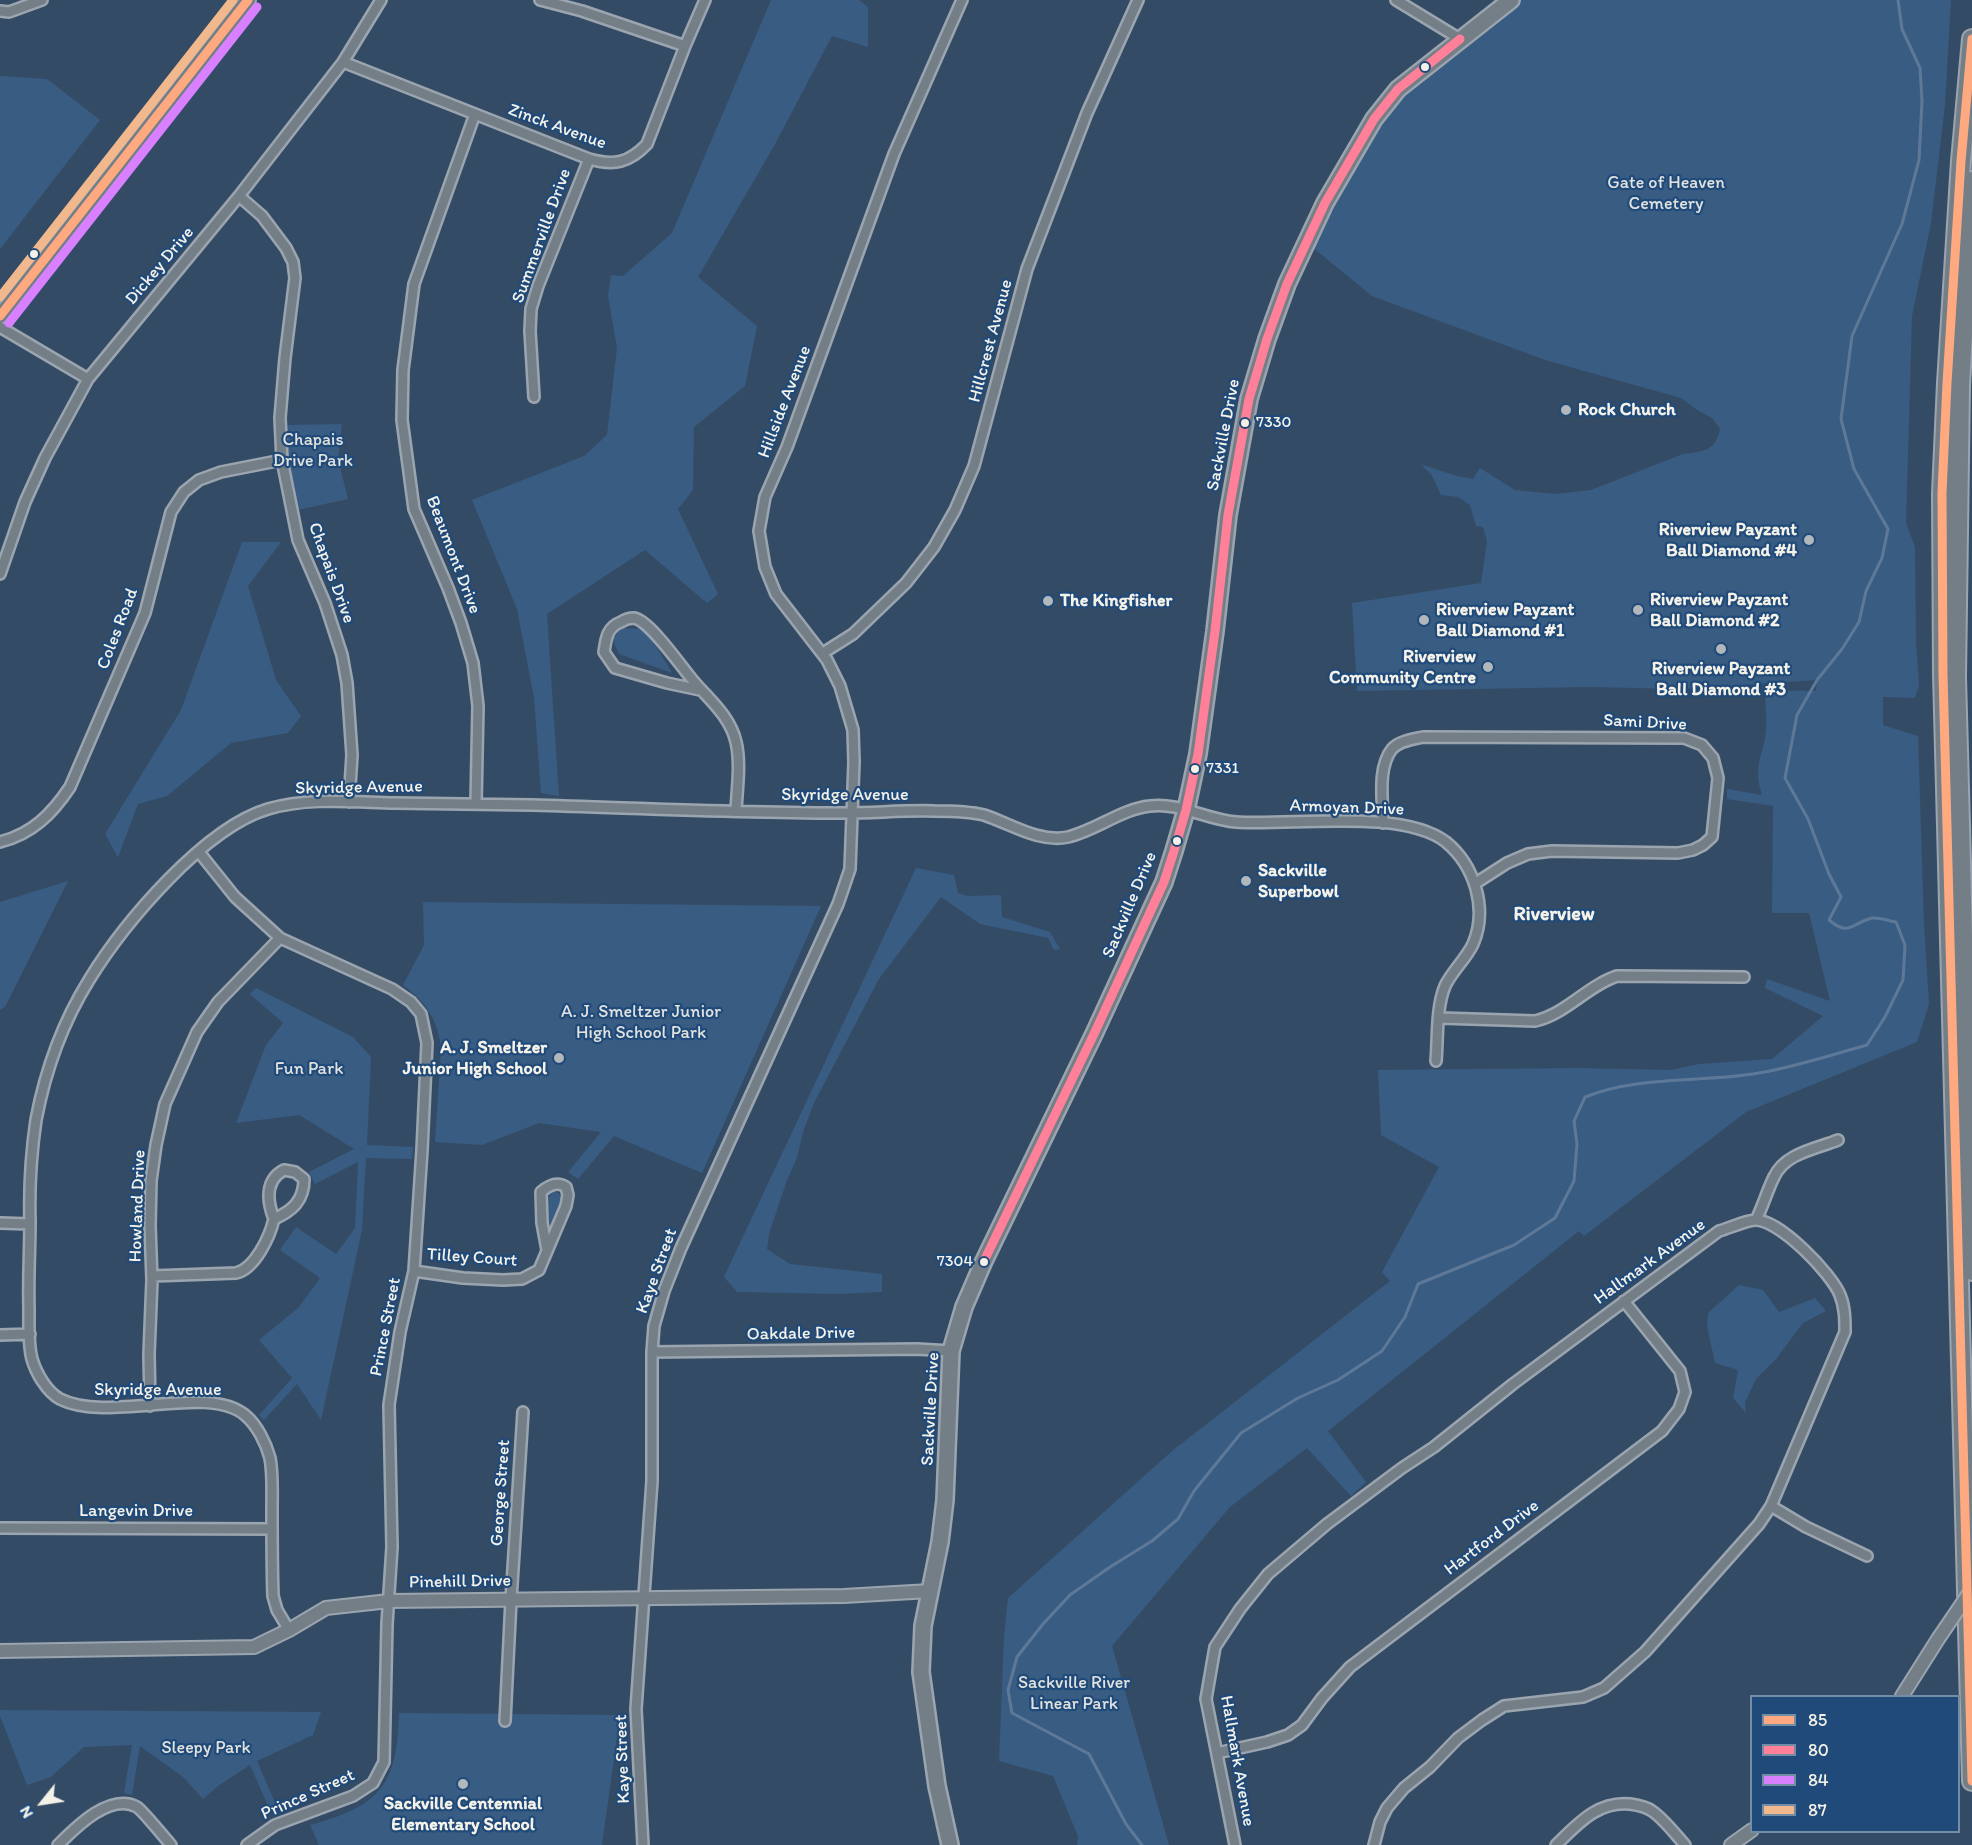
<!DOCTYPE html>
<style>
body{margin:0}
#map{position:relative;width:1972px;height:1845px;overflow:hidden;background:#344b65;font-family:Itim,sans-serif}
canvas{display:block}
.legend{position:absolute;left:1750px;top:1695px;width:210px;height:138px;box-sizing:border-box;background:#1f4a7a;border:2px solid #748da6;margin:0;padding:8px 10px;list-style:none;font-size:18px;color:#f4f1e8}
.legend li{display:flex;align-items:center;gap:12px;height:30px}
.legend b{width:30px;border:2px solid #748da6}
.north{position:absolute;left:12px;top:1773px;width:60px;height:60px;-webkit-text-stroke:4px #1f4a7a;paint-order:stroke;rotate:240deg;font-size:16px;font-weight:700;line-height:24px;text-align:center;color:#f4f1e8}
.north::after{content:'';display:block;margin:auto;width:21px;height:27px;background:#f4f1e8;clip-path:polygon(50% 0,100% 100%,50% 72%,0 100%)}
</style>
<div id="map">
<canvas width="1972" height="1845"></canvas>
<ul class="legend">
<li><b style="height:8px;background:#ffa980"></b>85</li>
<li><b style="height:8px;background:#ff8098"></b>80</li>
<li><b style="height:8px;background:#d880ff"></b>84</li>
<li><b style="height:8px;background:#f1b78d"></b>87</li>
</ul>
<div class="north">N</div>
</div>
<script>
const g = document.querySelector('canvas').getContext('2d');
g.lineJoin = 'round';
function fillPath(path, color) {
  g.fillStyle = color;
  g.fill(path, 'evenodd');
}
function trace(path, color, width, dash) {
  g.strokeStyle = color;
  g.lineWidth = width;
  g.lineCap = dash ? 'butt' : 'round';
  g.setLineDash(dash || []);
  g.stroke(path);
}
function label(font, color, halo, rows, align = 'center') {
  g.font = font + ' Itim,sans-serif';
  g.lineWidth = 4.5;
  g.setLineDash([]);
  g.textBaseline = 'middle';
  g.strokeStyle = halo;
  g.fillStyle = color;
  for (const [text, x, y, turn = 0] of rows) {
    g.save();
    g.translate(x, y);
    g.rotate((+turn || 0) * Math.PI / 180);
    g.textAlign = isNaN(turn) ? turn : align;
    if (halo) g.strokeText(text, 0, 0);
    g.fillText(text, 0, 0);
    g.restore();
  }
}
fillPath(new Path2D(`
 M771 0H859L868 7V47L832 36 774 146 698 277 757 326 745 386 694 427 693 490 678 509 718 594 707 603 645 550 547 614 559 796 541 793 534 698 517 609 472 500 584 456 607 435 617 348 608 296 611 275 623 276 672 233Z
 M1511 0H1951L1945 105 1931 223 1912 316 1906 523 1915 547 1916 642 1919 685 1915 698 1883 697V725L1918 736 1924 924 1929 1004 1917 1042 1746 1112 1584 1236 1579 1231 1328 1431 1366 1482 1351 1496 1307 1448 1230 1507 1112 1646 1169 1845H1077L1078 1836 1053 1776 999 1761 1004 1637 1008 1598 1172 1451 1390 1281 1382 1272 1439 1167 1381 1135 1378 1070 1578 1068 1671 1070 1699 1064 1772 1059 1823 1016 1765 988 1767 979 1830 1001 1809 913H1772L1773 806 1727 799V789L1762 795C1754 769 1760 762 1765 738 1768 723 1765 705 1765 690L1816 691 1817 680 1680 689 1589 687 1357 691 1352 603 1481 583 1487 541 1483 527 1476 526 1470 505 1458 497 1441 495 1431 474 1420 464 1457 476 1473 479 1480 468 1515 490 1556 494 1591 490 1683 454C1704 452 1716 450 1720 429L1712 418 1697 410 1681 398 1545 360 1372 296 1306 242 1374 119Z
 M0 76 47 79 100 120 0 249Z
 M342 424 338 459 348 499 297 510 287 451V425Z
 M242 542H281L248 586 276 680 301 716 288 733 231 743 167 796 138 804 118 857 105 834 181 710Z
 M620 628 642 629 656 646 672 673 619 654 613 640Z
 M916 868 954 875 958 893 968 896 1001 895 1002 917 1050 932 1060 949 1054 950 1048 938 980 924 941 897 879 979 814 1103 803 1132 797 1158 787 1180 769 1234 767 1249 790 1264 882 1274V1292L840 1294 737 1292 724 1277Z
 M68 881 5 1007 0 1010V902Z
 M423 902 821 906 702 1173 614 1136 578 1179 568 1172 601 1132 539 1123 482 1145 435 1142 441 1048C438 1020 426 1002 403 985L424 945Z
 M256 988 353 1037 371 1057 367 1145 413 1147 412 1159 366 1158 362 1230 321 1420 297 1384 264 1420 259 1415 292 1378 259 1340 299 1307 320 1278 280 1250 296 1227 336 1254 355 1228 358 1162 315 1184 309 1172 354 1149 299 1115 236 1123 266 1045 283 1023 250 994Z
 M554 1190 564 1198 554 1223 546 1228 549 1197Z
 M1739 1285 1763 1290 1779 1312 1815 1298 1826 1311 1803 1323 1776 1359 1756 1379 1745 1402 1746 1413 1733 1398 1738 1370 1715 1363 1707 1326 1708 1313Z
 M0 1710 321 1712 313 1735 257 1761 276 1805 269 1808 250 1765 218 1786 203 1799 183 1777 140 1746 132 1795 124 1793 132 1745 84 1747 51 1777 27 1785 0 1716Z
 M399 1713 620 1715 602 1845H319L310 1825C380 1806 397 1786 399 1713Z`), '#395c83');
trace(new Path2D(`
 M1142 1845 1126 1824 1089 1754 1012 1713 1008 1690 1017 1657 1043 1624 1070 1595 1110 1567 1152 1541 1178 1519 1194 1491 1241 1433 1298 1398 1338 1380 1382 1351 1405 1317 1418 1284 1514 1245 1555 1218 1574 1181 1577 1144 1574 1121 1585 1097C1640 1075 1701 1083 1759 1073 1795 1067 1831 1055 1867 1045L1885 1017 1903 980 1905 945 1896 922C1889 921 1879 917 1872 918 1852 923 1849 937 1829 920L1841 897 1829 874 1808 819 1785 778 1797 715 1817 680 1842 649 1859 622 1866 591 1882 558 1888 529 1854 469 1841 419 1852 336 1902 224 1919 160 1922 101 1920 68 1902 29 1898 0`), '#5e7998', 3);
const minor = new Path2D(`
 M540 0 582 11 685 46
 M1396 0 1460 39
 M0 11 9 12 42 0
 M343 62 589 159C614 166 629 163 647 144L685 46 705 0
 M475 114 414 284 403 370 402 420 414 509 448 588 461 623 473 663 478 706 476 803
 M239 196 262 216 286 248 293 262 295 278 285 358 280 418 282 460 298 540 325 603 342 655 347 683 352 755 349 802
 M0 327 88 379
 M534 397 530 331 531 309 538 286 589 159
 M0 574 25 502 45 458 88 379 239 196 343 62 381 0
 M823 653 853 634 906 583 934 547 955 510 974 466 1027 269 1087 113 1138 0
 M700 690 667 683 615 668 604 652C606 639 607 627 621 622 624 620 630 618 634 618 650 621 680 665 691 678 707 698 730 715 736 742 741 763 737 789 736 811
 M1383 823C1383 801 1377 768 1392 749 1399 741 1413 739 1423 737L1684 738 1702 745 1713 758 1718 778 1712 837 1703 845 1693 850 1678 853 1552 851 1528 854 1507 863 1476 883
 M0 842C32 834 52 814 70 787L145 613 171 512 184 492 199 480 221 472 282 460
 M199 852 235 897 280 938 392 989 411 1002 421 1014 427 1043 422 1150 414 1271 400 1332 389 1405 392 1547 387 1624 384 1762 373 1783 353 1796 275 1825 247 1845
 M1440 1018 1535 1021C1566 1014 1587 986 1617 976L1744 977
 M1756 1220C1763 1206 1767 1191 1774 1177 1785 1153 1816 1149 1838 1140
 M0 1223 30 1224
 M414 1271 463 1278 503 1280 522 1279 539 1270 566 1206 568 1195 566 1187C557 1181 549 1185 541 1192L542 1223 547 1250
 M152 1276 236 1273C255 1269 270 1236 274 1219 292 1211 304 1201 304 1179L295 1172 284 1170C265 1180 267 1201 274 1219
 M0 1335 30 1334
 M652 1352 917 1349 951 1351
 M150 1406 149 1354 152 1280 150 1226 151 1181 156 1145 165 1104 197 1032 218 1002 280 938
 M1771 1506 1806 1527 1867 1556
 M0 1528 272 1529
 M289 1630 277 1610 273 1596C272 1567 272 1538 272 1508 272 1492 273 1474 270 1458 266 1443 257 1425 245 1415 207 1383 109 1424 60 1399 47 1392 36 1373 32 1359 28 1344 29 1324 29 1309 28 1279 30 1250 30 1221 29 1187 31 1154 36 1120 45 1072 63 1022 89 980 124 923 204 828 268 809 308 797 353 802 394 803 440 804 486 804 532 805 637 808 741 813 846 813 875 813 905 810 934 811 950 811 968 811 984 815 1011 824 1039 843 1068 837 1097 830 1121 809 1150 806 1179 802 1207 820 1236 822 1291 826 1402 808 1446 842 1475 866 1488 909 1473 944 1466 959 1452 971 1445 986 1436 1008 1438 1037 1436 1061
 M505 1721 511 1600 523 1412
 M1217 1753 1267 1742 1288 1735 1302 1725 1322 1698 1350 1667 1662 1431 1679 1409 1685 1392 1680 1371 1624 1301
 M58 1845C75 1828 110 1792 137 1807 143 1811 164 1837 171 1845
 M643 1845 636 1709 652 1481V1352L654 1326 664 1291 681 1248 838 904 850 869 854 762 853 730 840 686 827 660 776 594 765 567 759 531 765 497 787 447 894 154 962 0
 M1235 1845 1206 1699 1215 1647 1240 1609 1268 1574 1327 1524 1402 1468 1434 1447 1513 1384 1719 1231C1730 1228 1744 1221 1755 1220 1779 1219 1832 1274 1840 1295 1845 1307 1845 1320 1845 1332L1771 1506 1759 1524 1645 1652 1604 1688 1583 1697 1504 1706 1482 1720 1458 1738 1430 1767 1404 1788 1387 1808 1380 1822 1374 1845
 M1556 1845C1578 1824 1597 1801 1630 1804 1637 1805 1647 1807 1652 1811 1664 1819 1675 1834 1685 1845`);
const tertiary = new Path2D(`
 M0 1651 254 1647 289 1630 326 1608 389 1601 844 1596 930 1591
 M1902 1696 1938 1639
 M1731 1845 1752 1830`);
const secondary = new Path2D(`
 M0 316 248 0`);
const primary = new Path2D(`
 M950 1845 937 1786 921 1672 923 1626 940 1542 945 1500 951 1351 964 1307 983 1263 1094 1034 1164 882 1174 851 1186 810 1198 754 1215 631 1228 515 1249 399 1267 339 1287 284 1325 203 1374 119 1398 89 1511 0`);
const motorway = new Path2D(`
 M1972 39 1961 161 1947 383 1942 493 1943 674 1972 1781
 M1972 181 1960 385 1956 677 1972 1271`);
trace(minor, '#9ba5af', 14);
trace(tertiary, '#9ba5af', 16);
trace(secondary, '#9ba5af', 18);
trace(primary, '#9ba5af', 20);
trace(motorway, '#9ba5af', 22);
trace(minor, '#737e87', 9);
trace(tertiary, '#737e87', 12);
trace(secondary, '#737e87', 14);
trace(primary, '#737e87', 15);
trace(motorway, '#737e87', 18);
const tertiaryBridge = new Path2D(`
 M1938 1639 1972 1589`);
trace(tertiaryBridge, '#9ba5af', 16, []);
trace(tertiaryBridge, '#737e87', 12);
trace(new Path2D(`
 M1972 39 1961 161 1947 383 1942 493 1943 674 1972 1781
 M0 316 248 0`), '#ffa980', 9);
trace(new Path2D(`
 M983 1263 1094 1034 1164 882 1174 851 1186 810 1198 754 1215 631 1228 515 1249 399 1267 339 1287 284 1325 203 1374 119 1398 89 1460 39`), '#ff8098', 9);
trace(new Path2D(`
 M9 323 257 7`), '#d880ff', 9);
trace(new Path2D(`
 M0 297 233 0`), '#f1b78d', 9);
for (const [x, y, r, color] of [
 [1425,67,5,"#f4f1e8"],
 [34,254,5,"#f4f1e8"],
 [1566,410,6,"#b1b7ba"],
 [1245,423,5,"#f4f1e8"],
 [1809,540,6,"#b1b7ba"],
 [1048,601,6,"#b1b7ba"],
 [1638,610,6,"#b1b7ba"],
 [1424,620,6,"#b1b7ba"],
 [1721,649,6,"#b1b7ba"],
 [1488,667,6,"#b1b7ba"],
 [1195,769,5,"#f4f1e8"],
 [1177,841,5,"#f4f1e8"],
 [1246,881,6,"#b1b7ba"],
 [559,1058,6,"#b1b7ba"],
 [984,1262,5,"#f4f1e8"],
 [463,1784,6,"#b1b7ba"]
]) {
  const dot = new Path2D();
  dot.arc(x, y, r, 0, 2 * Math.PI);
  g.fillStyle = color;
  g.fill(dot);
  trace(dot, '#1f4a7a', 2);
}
label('16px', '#f4f1e8', '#1f4a7a', [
 ["7330",1256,423],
 ["7331",1206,769],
 ["7304",973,1262,"right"]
], 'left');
label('18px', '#f4f1e8', '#1f4a7a', [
 ["Zinck Avenue",557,127,20],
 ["Summerville Drive",542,236,-70],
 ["Dickey Drive",160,266,-50],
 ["Hillcrest Avenue",991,341,-75],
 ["Hillside Avenue",785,402,-69],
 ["Sackville Drive",1224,435,-79],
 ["Beaumont Drive",453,555,69],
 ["Chapais Drive",331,573,70],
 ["Coles Road",118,629,-69],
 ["Sami Drive",1645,723,3],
 ["Skyridge Avenue",359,788,-1],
 ["Skyridge Avenue",845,795],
 ["Armoyan Drive",1347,808,2],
 ["Sackville Drive",1130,905,-67],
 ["Howland Drive",138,1206,-88],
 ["Tilley Court",472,1258,4],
 ["Hallmark Avenue",1650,1262,-36],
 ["Kaye Street",657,1271,-70],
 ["Prince Street",386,1327,-79],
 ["Oakdale Drive",801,1334,-1],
 ["Skyridge Avenue",158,1390],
 ["Sackville Drive",931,1409,-87],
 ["George Street",501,1493,-86],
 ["Langevin Drive",136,1511],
 ["Hartford Drive",1492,1538,-37],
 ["Pinehill Drive",460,1582,-1],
 ["Kaye Street",623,1759,-92],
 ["Hallmark Avenue",1237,1761,80],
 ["Prince Street",308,1795,-24]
]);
label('18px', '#e1e2de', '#1f4a7a', [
 ["Gate of Heaven",1666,183],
 ["Cemetery",1666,204],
 ["Chapais",313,440],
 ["Drive Park",313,461],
 ["A. J. Smeltzer Junior",641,1012],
 ["High School Park",641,1033],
 ["Fun Park",309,1069],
 ["Sackville River",1074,1683],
 ["Linear Park",1074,1704],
 ["Sleepy Park",206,1748]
]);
label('bold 18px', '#f4f1e8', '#1f4a7a', [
 ["Rock Church",1578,410],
 ["Riverview Payzant",1797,530,"right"],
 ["Ball Diamond #4",1797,551,"right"],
 ["Riverview Payzant",1650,600],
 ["Ball Diamond #2",1650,621],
 ["The Kingfisher",1060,601],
 ["Riverview Payzant",1436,610],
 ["Ball Diamond #1",1436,631],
 ["Riverview",1476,657,"right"],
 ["Community Centre",1476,678,"right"],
 ["Riverview Payzant",1721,669,"center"],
 ["Ball Diamond #3",1721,690,"center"],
 ["Sackville",1258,871],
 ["Superbowl",1258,892],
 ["A. J. Smeltzer",547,1048,"right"],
 ["Junior High School",547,1069,"right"],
 ["Sackville Centennial",463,1804,"center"],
 ["Elementary School",463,1825,"center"]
], 'left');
label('bold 20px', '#f4f1e8', '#1f4a7a', [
 ["Riverview",1554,915]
]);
</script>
